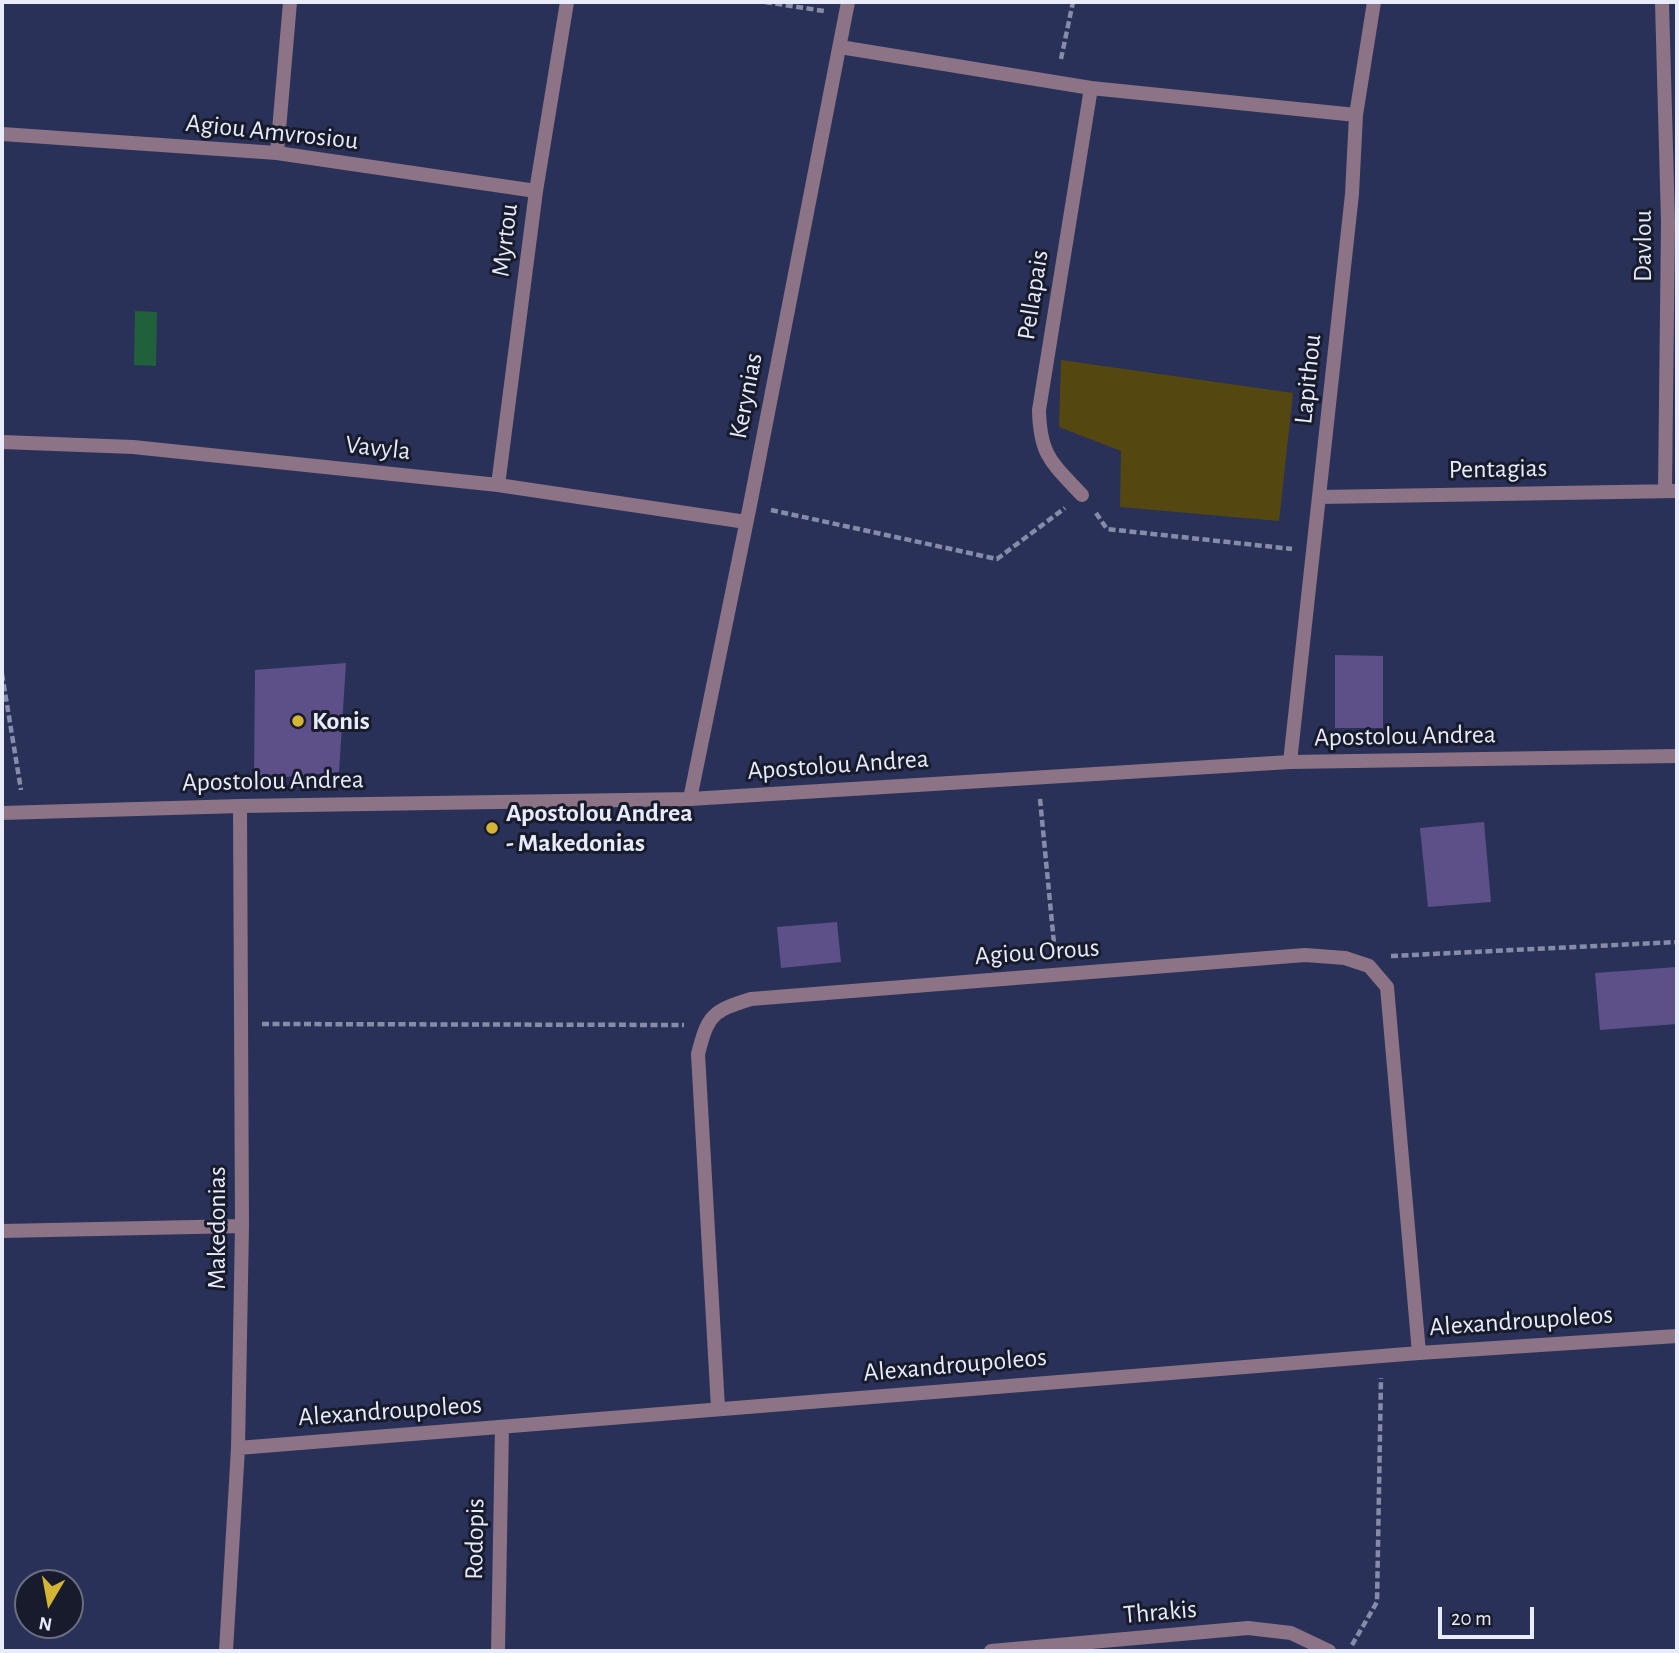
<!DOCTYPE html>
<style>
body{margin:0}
#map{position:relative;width:1679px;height:1653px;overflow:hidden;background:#2a3158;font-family:"Alegreya Sans",sans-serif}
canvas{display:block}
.frame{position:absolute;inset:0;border:4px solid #e7ebfa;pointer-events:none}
.north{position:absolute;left:14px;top:1569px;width:70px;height:70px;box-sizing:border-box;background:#171b2c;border:2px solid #6a6e7e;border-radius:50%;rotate:190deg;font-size:19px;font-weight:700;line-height:28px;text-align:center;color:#e7ebfa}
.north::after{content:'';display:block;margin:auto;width:24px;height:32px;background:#d5b534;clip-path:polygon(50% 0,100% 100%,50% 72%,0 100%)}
.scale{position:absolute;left:1438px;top:1607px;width:96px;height:32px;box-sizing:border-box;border:4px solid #e7ebfa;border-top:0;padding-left:9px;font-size:21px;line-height:24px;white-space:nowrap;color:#e7ebfa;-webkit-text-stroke:5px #171b2c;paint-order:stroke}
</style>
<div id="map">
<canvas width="1679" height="1653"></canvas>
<div class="frame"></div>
<div class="north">N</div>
<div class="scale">20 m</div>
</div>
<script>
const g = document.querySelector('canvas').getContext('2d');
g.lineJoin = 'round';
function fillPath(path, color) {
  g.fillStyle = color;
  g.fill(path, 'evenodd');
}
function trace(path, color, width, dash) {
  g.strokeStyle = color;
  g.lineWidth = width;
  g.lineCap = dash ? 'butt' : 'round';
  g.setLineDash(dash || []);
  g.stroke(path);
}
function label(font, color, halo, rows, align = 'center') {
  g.font = font + ' "Alegreya Sans",sans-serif';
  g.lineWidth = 6;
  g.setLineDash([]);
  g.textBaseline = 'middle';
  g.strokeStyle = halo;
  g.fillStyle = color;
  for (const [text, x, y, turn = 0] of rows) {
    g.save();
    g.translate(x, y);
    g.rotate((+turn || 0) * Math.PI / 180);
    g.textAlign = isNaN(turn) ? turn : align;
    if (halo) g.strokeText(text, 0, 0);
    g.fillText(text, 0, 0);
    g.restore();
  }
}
fillPath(new Path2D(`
 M1061 360 1293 393 1279 521 1120 507 1121 451 1059 427Z`), '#554710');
fillPath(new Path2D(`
 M135 311 157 312 156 366 134 365Z`), '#20613b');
fillPath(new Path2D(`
 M1335 655 1383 656V728H1335Z
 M346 663 339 772 254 780 255 670Z
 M1484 822 1491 902 1428 907 1420 828Z
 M837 922 841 962 781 968 777 927Z
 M1677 967V1024L1600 1030 1595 973Z`), '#5d4f88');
trace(new Path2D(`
 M765 2 824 11
 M1061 59 1073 2
 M771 510 997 559 1065 508
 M1096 513 1107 529 1292 549
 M2 674 21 790
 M1040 799 1055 954
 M1391 956 1677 942
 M262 1024 684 1025
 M1352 1645 1377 1602 1381 1378`), '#868ca7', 4.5, [7, 3.5]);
trace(new Path2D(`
 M1662 2 1668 222 1665 491
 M840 47 1091 88 1356 115
 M2 134 277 153 536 191
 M277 153 290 2
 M2 442 133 447 498 485 746 522
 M498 485 536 191 567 2
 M1082 495C1052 463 1040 456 1039 410L1091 88
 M1320 497 1677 491
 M1290 762 1352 194 1356 115 1374 2
 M690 799 750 505 848 2
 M2 813 240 806 690 799 1290 762 1677 756
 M2 1231 242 1226
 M718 1408 698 1054C708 1015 712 1011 751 999L1305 955 1345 958 1369 966 1387 987 1419 1353
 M238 1448 1419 1353 1677 1336
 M226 1651 238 1448 242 1226 240 806
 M498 1651 502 1427
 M991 1651 1248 1628 1291 1633 1329 1651`), '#8c7386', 14);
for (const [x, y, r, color] of [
 [298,721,7,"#d5b534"],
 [492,828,7,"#d5b534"]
]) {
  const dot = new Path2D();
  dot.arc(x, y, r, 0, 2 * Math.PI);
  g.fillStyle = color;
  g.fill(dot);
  trace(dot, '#171b2c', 2.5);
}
label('26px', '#e7ebfa', '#171b2c', [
 ["Agiou Amvrosiou",272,132,6],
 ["Myrtou",505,240,-83],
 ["Davlou",1643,246,-90],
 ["Pellapais",1033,295,-81],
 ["Lapithou",1308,379,-84],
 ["Kerynias",746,396,-79],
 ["Vavyla",378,448,6],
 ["Pentagias",1498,469,-1],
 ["Apostolou Andrea",1405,736,-1],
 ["Apostolou Andrea",838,765,-4],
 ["Apostolou Andrea",273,781,-1],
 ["Agiou Orous",1037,952,-4],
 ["Makedonias",217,1228,-90],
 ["Alexandroupoleos",1521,1321,-4],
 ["Alexandroupoleos",955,1365,-5],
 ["Alexandroupoleos",390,1411,-4],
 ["Rodopis",475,1539,-89],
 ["Thrakis",1160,1612,-5]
]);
label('bold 26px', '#e7ebfa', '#171b2c', [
 ["Konis",312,721],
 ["Apostolou Andrea",506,813],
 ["- Makedonias",506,843]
], 'left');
</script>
